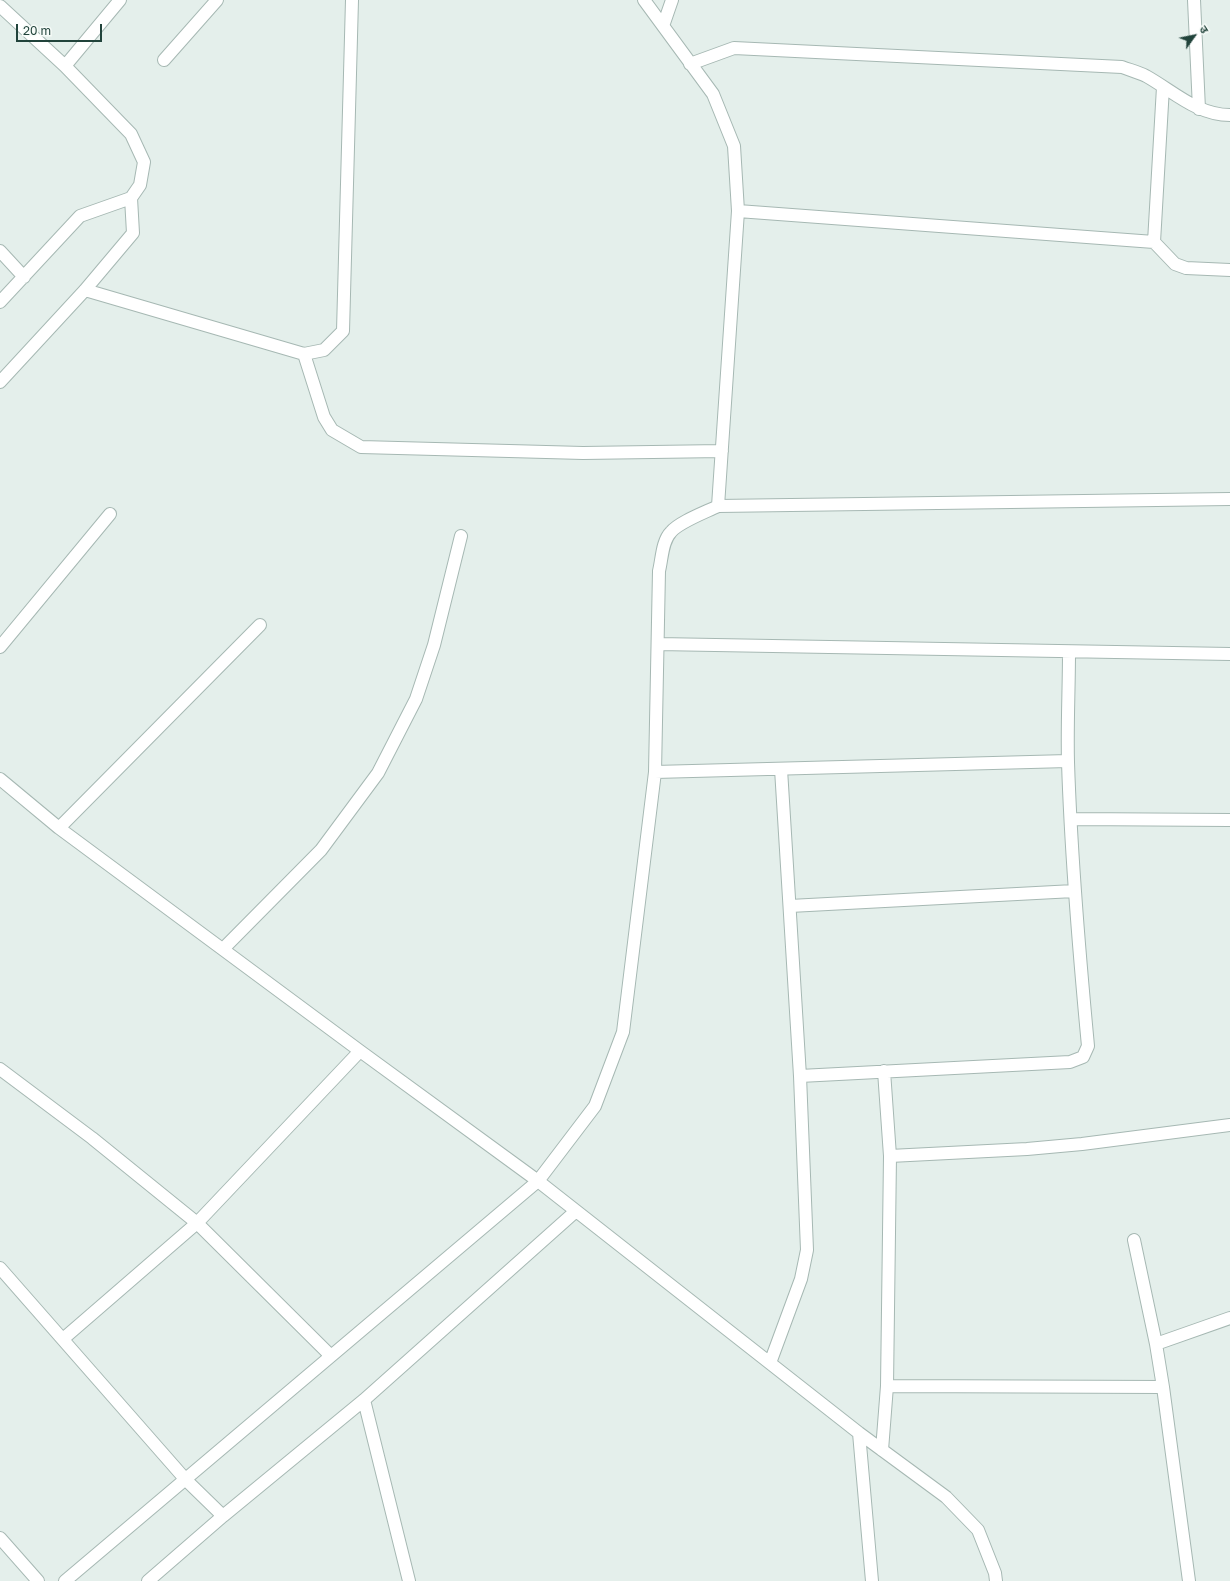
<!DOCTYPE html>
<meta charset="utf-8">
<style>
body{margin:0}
#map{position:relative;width:1230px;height:1581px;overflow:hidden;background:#e4efeb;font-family:"Golos Text","Noto Sans Devanagari",sans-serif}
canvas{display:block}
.north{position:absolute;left:1174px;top:16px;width:40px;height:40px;-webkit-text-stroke:3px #f6fbf8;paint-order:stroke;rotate:57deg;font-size:11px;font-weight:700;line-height:16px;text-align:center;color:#21433b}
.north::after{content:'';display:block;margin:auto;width:14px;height:18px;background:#21433b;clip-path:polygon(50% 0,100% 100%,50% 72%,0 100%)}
.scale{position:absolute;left:16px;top:24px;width:86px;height:18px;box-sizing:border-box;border:2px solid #21433b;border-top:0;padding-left:5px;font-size:12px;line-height:14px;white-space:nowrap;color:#21433b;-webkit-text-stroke:3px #f6fbf8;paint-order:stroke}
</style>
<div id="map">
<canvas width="1230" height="1581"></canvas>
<div class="north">उ</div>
<div class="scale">20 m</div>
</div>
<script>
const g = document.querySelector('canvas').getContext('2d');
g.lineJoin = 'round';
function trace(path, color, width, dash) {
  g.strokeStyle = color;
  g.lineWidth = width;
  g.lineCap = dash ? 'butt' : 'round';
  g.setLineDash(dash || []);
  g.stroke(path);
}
const minor = new Path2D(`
 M644 0 713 94 734 146 738 211 718 506 1230 499
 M1194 0 1199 109
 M0 6 65 66 131 134 144 162 140 185 131 198 80 216 0 302
 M663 26 672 0
 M164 60 217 0
 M690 64 734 48 1122 67C1130 70 1138 72 1146 76 1173 91 1197 115 1230 115
 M65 66 120 0
 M738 211 1154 242 1175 264 1186 268 1230 270
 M1154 242 1163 87
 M0 251 24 277
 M85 290 304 354 324 350 343 331 352 0
 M304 354 324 417 332 430 361 447 583 453 722 451
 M0 382 85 290 133 233 131 198
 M658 644 1230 654
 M0 647 110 514
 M655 772 1068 761
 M0 779 59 828 360 1051 538 1181 859 1433 946 1497 978 1530 995 1573 996 1581
 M1071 819 1230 820
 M59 828 260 625
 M790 906 1074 891
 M223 949 321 850 378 773 416 699 434 645 461 536
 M0 1069 92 1138 197 1223 330 1355
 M800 1076 1070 1062 1083 1057 1088 1046C1079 951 1071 857 1068 762 1067 725 1069 689 1069 652
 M890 1156 1027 1149 1082 1144 1230 1125
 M1134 1240 1156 1344 1163 1387 1189 1581
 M0 1268 186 1480 223 1516
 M63 1339 197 1223 360 1051
 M1156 1344 1230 1318
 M770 1363 801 1279 807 1250 800 1076 781 769
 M887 1386 1163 1387
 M364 1400 409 1581
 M859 1433 872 1581
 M882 1450 887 1386 890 1156 884 1071
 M0 1538 38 1581
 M65 1581 538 1181 595 1106 623 1032 655 772 659 571C662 559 662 541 671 532 679 522 706 512 718 506
 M148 1581 223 1516 364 1400 576 1211`);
trace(minor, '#a6b8b3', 14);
trace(minor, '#fff', 12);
</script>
